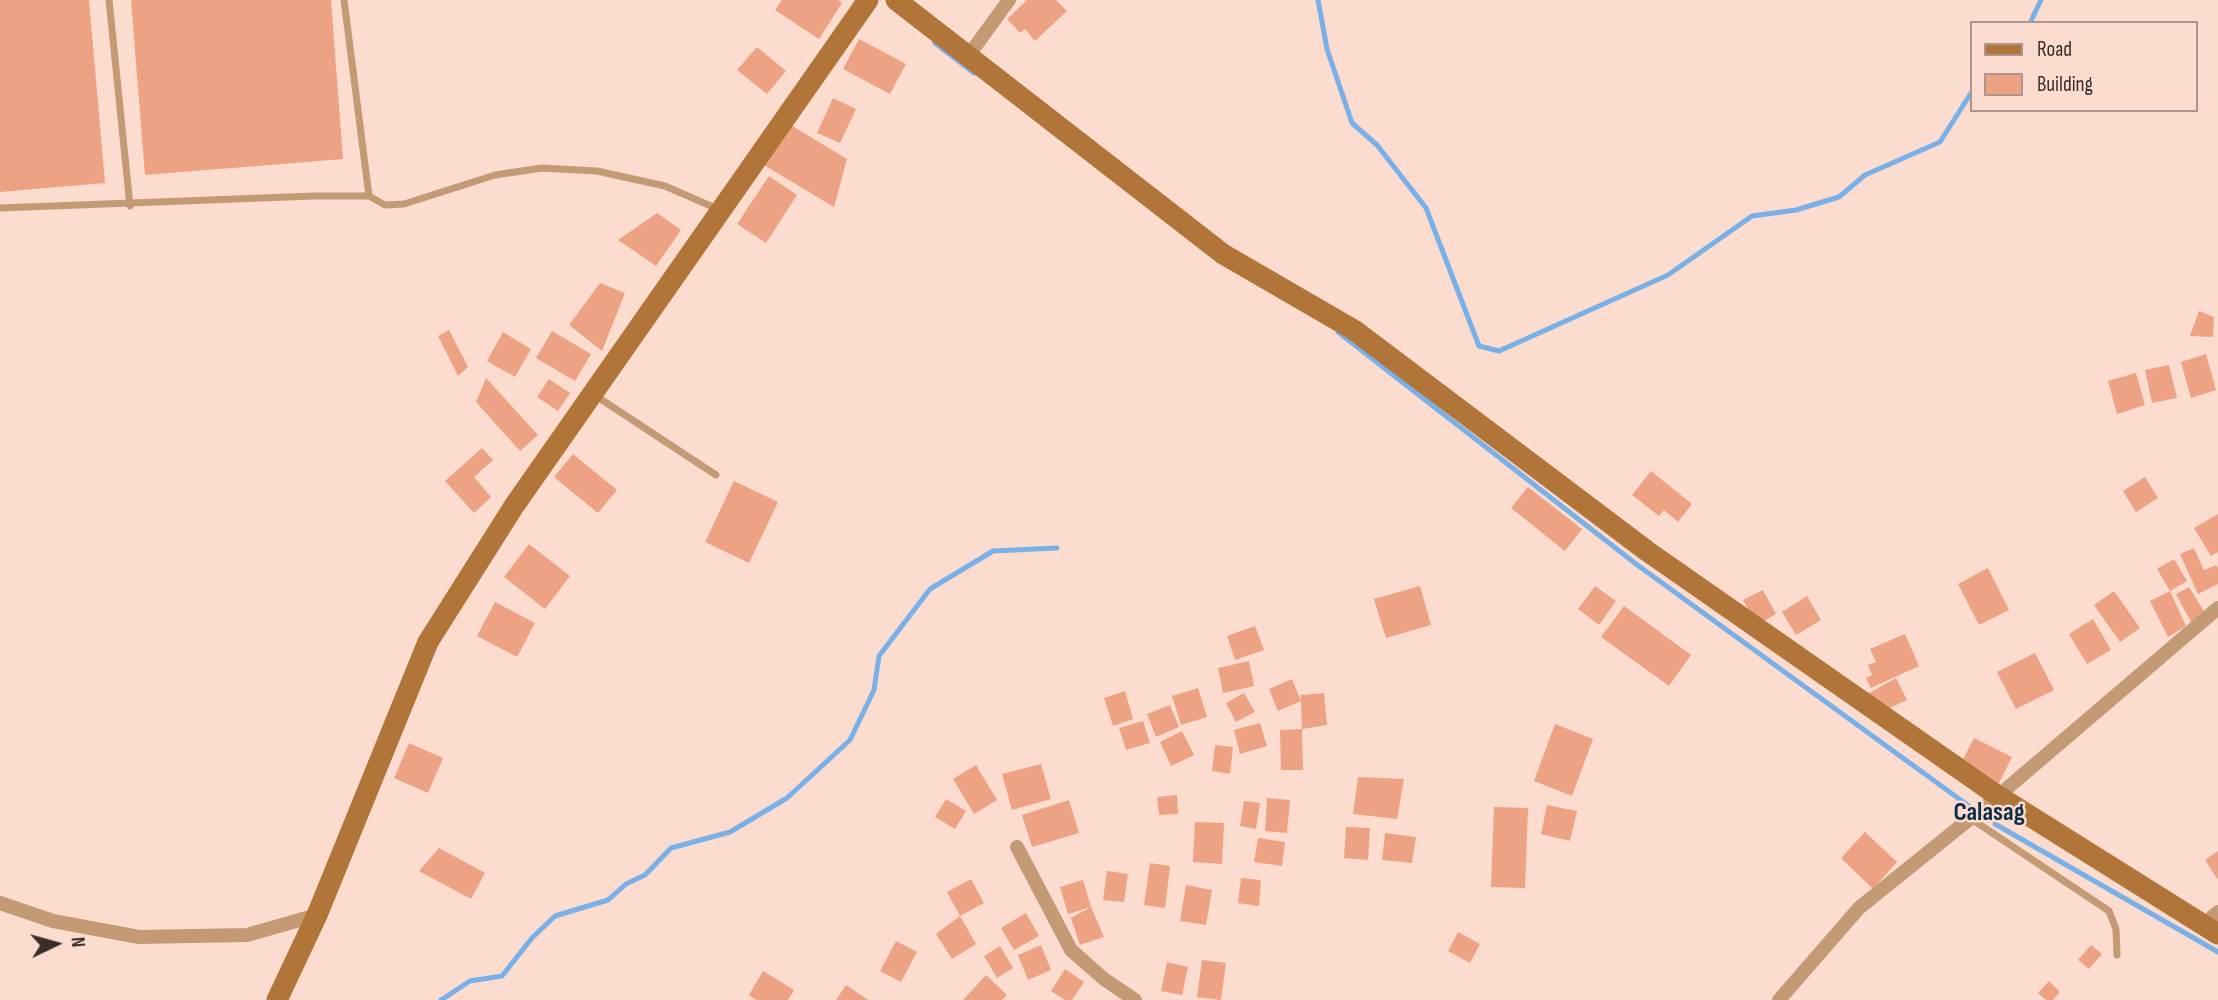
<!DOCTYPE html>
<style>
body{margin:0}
#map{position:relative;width:2218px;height:1000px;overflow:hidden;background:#fbdccf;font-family:"Sofia Sans Condensed",sans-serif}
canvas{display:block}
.legend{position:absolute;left:1970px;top:21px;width:228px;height:91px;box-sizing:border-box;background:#fbdccf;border:2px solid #ad968d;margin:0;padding:9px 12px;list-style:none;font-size:21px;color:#392e29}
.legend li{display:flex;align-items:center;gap:14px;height:35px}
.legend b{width:35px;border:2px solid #ad968d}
.north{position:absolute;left:21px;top:909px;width:70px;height:70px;-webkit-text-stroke:5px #fbdccf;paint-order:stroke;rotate:85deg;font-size:19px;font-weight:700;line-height:28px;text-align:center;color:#392e29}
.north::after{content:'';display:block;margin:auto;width:24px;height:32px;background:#392e29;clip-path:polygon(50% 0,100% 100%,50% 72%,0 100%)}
</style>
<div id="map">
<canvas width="2218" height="1000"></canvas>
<ul class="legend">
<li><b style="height:9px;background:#b27539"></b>Road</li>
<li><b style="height:19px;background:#eda283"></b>Building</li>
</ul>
<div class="north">N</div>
</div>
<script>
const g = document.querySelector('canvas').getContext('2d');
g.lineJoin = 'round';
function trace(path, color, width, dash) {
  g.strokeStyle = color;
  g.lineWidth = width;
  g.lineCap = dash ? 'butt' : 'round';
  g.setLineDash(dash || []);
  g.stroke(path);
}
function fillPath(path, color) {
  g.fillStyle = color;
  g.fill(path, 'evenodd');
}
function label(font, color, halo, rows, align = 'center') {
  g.font = font + ' "Sofia Sans Condensed",sans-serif';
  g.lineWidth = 5;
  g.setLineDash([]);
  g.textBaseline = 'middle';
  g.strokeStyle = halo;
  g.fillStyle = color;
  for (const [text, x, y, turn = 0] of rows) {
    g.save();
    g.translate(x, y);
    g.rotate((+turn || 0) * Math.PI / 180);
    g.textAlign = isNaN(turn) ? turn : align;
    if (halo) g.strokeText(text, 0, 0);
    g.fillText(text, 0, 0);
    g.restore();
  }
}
trace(new Path2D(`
 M1318 0 1327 49 1352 123 1377 145 1426 208 1479 346 1499 351 1668 275 1752 216 1796 210 1839 197 1865 175 1940 142 1971 93
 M2030 23 2041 0
 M935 43 974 73
 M1338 332 1636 564 1973 809
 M1995 824 2218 952
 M441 1000 470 981 502 976 532 938 555 916 608 900 626 884 645 875 671 848 730 832 787 798 850 740 874 690 879 656 930 589 993 551 1057 548`), '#78b0e7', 5);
fillPath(new Path2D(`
 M0 0H89L105 183 0 192Z
 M131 0H331L343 159 145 175Z
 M782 0H838L842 3 819 39 775 10Z
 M1027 0H1056L1067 11 1035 41 1025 29 1020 33 1007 19Z
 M859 39 906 64 890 94 843 69Z
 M757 47 786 71 767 94 737 70Z
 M833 98 856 109 840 143 817 133Z
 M789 124 847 159 834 207 764 165Z
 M769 176 797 195 766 243 737 224Z
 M657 213 681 230 656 266 618 240Z
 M600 283 625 293 602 351 569 325Z
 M2199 311 2214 317 2213 337 2190 336Z
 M449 330 468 367 458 376 438 336Z
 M552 331 591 354 575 381 536 358Z
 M503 332 531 349 515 377 487 361Z
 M2206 354 2216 390 2191 398 2181 362Z
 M2169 365 2177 398 2152 403 2145 370Z
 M2136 373 2145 405 2117 414 2108 381Z
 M486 378 538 435 520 451 476 402Z
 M549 379 570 393 558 411 537 397Z
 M482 448 493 460 474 477 491 497 474 513 445 481Z
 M573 454 617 490 598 513 554 477Z
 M1651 471 1692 504 1678 522 1664 510 1659 516 1632 495Z
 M2145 477 2158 498 2136 512 2123 491Z
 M734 481 778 502 749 563 705 542Z
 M1528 487 1582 529 1565 551 1511 508Z
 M2218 514V552L2211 556 2194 528Z
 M529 544 570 576 545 609 504 577Z
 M2194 548 2204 570 2216 565 2218 568V584L2198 594 2180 554Z
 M2174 559 2187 581 2170 591 2157 569Z
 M1988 568 2009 610 1979 625 1958 584Z
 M1420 586 1431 625 1386 638 1374 599Z
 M1595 586 1616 601 1599 625 1578 609Z
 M2189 587 2205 613 2191 622 2176 594Z
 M1763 590 1776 614 1757 625 1743 600Z
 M2114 591 2140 628 2120 642 2094 605Z
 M2170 591 2186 626 2168 637 2150 601Z
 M1807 596 1821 620 1796 635 1782 612Z
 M495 602 535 623 517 657 477 636Z
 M1624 606 1691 655 1669 686 1601 637Z
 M2093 619 2111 650 2087 664 2069 634Z
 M1255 626 1264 650 1235 660 1227 636Z
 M1905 634 1919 666 1871 688 1866 678 1872 675 1868 665 1876 662 1870 649Z
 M2035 653 2054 690 2016 709 1997 672Z
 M1249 661 1254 686 1223 693 1218 668Z
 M1896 678 1907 700 1881 712 1866 695Z
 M1292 679 1301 701V695L1324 693 1327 725 1302 729 1303 770H1281L1280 730 1302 729 1301 701 1278 711 1269 689Z
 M1198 688 1207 717 1181 725 1172 696Z
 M1125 691 1133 719 1113 726 1104 698Z
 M1244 693 1255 712 1236 722 1226 703Z
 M1170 705 1179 727 1156 737 1147 714Z
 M1143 721 1150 743 1126 750 1119 728Z
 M1260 723 1267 746 1240 754 1234 730Z
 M1555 724 1593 739 1572 796 1534 781Z
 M1182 731 1194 755 1171 766 1160 742Z
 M1974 738 2012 757 1998 785 1960 765Z
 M409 743 443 758 428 793 394 778Z
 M1215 745 1233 747 1230 774 1212 771Z
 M1041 764 1051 799 1012 810 1002 774Z
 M976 765 997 800 974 814 953 779Z
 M1358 777 1404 779 1397 819 1353 814Z
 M1177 795 1178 814 1159 815 1157 797Z
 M1267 798 1290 800 1287 833 1265 831Z
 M946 799 966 811 955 829 935 817Z
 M1069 800 1079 833 1032 847 1022 815Z
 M1244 801 1260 803 1256 829 1240 826Z
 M1547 805 1577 811 1570 841 1541 834Z
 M1494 807 1528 808 1525 888 1491 887Z
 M1195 822 1224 823 1222 864 1193 862Z
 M1346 827 1370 828 1368 860 1344 858Z
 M1865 832 1897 862 1873 889 1841 858Z
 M1385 833 1416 837 1412 863 1382 860Z
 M1258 838 1285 842 1282 866 1254 862Z
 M439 848 485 873 471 899 419 871Z
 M2218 851V880L2205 860Z
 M1150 863 1170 866 1165 908 1144 905Z
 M1107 871 1128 874 1124 902 1103 900Z
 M1241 878 1261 880 1259 906 1238 903Z
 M971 879 984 903 960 916 947 892Z
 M1083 880 1091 907 1068 914 1060 887Z
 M1186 885 1212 890 1206 925 1180 921Z
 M1091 907 1104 937 1080 945 1071 918Z
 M1026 913 1039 936 1014 950 1001 928Z
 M960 916 976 944 952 959 936 934Z
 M1458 932 1480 944 1470 963 1448 951Z
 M896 941 917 952 901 982 880 971Z
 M1041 945 1051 970 1028 980 1018 955Z
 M2091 945 2102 954 2089 969 2078 960Z
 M1000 946 1013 968 997 978 984 956Z
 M1202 960 1226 963 1221 1000 1197 997Z
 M1167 962 1188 967 1182 995 1161 991Z
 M1065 969 1084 982 1072 1000H1065L1051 991Z
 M763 971 794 990 788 1000H756L749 995Z
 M986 975 1007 995 1002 1000H963Z
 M2049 981 2060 992 2053 1000H2046L2038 993Z
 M846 985 868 1000H836Z`), '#eda283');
trace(new Path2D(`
 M109 0 130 206
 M344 0 369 196
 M0 208 314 196H369L385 205 404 204 495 175 542 168 597 171 665 186 720 210
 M596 396 716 475
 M1970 818 2109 911 2116 929 2117 955`), '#c49a75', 7);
trace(new Path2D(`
 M969 55 1009 0
 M1017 847 1071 950 1104 979 1135 1000
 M0 903 53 921 139 937 247 935 317 915
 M2203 925 2218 912
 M1779 1000 1859 908 1998 796 2218 608`), '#c49a75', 14);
trace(new Path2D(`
 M896 0 1223 254 1354 330 1647 551 1998 796 2218 934
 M277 1000 317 915 428 642 514 506 868 0`), '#b27539', 21);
label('bold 26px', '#0b2f48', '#fbdccf', [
 ["Calasag",1989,813]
]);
</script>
